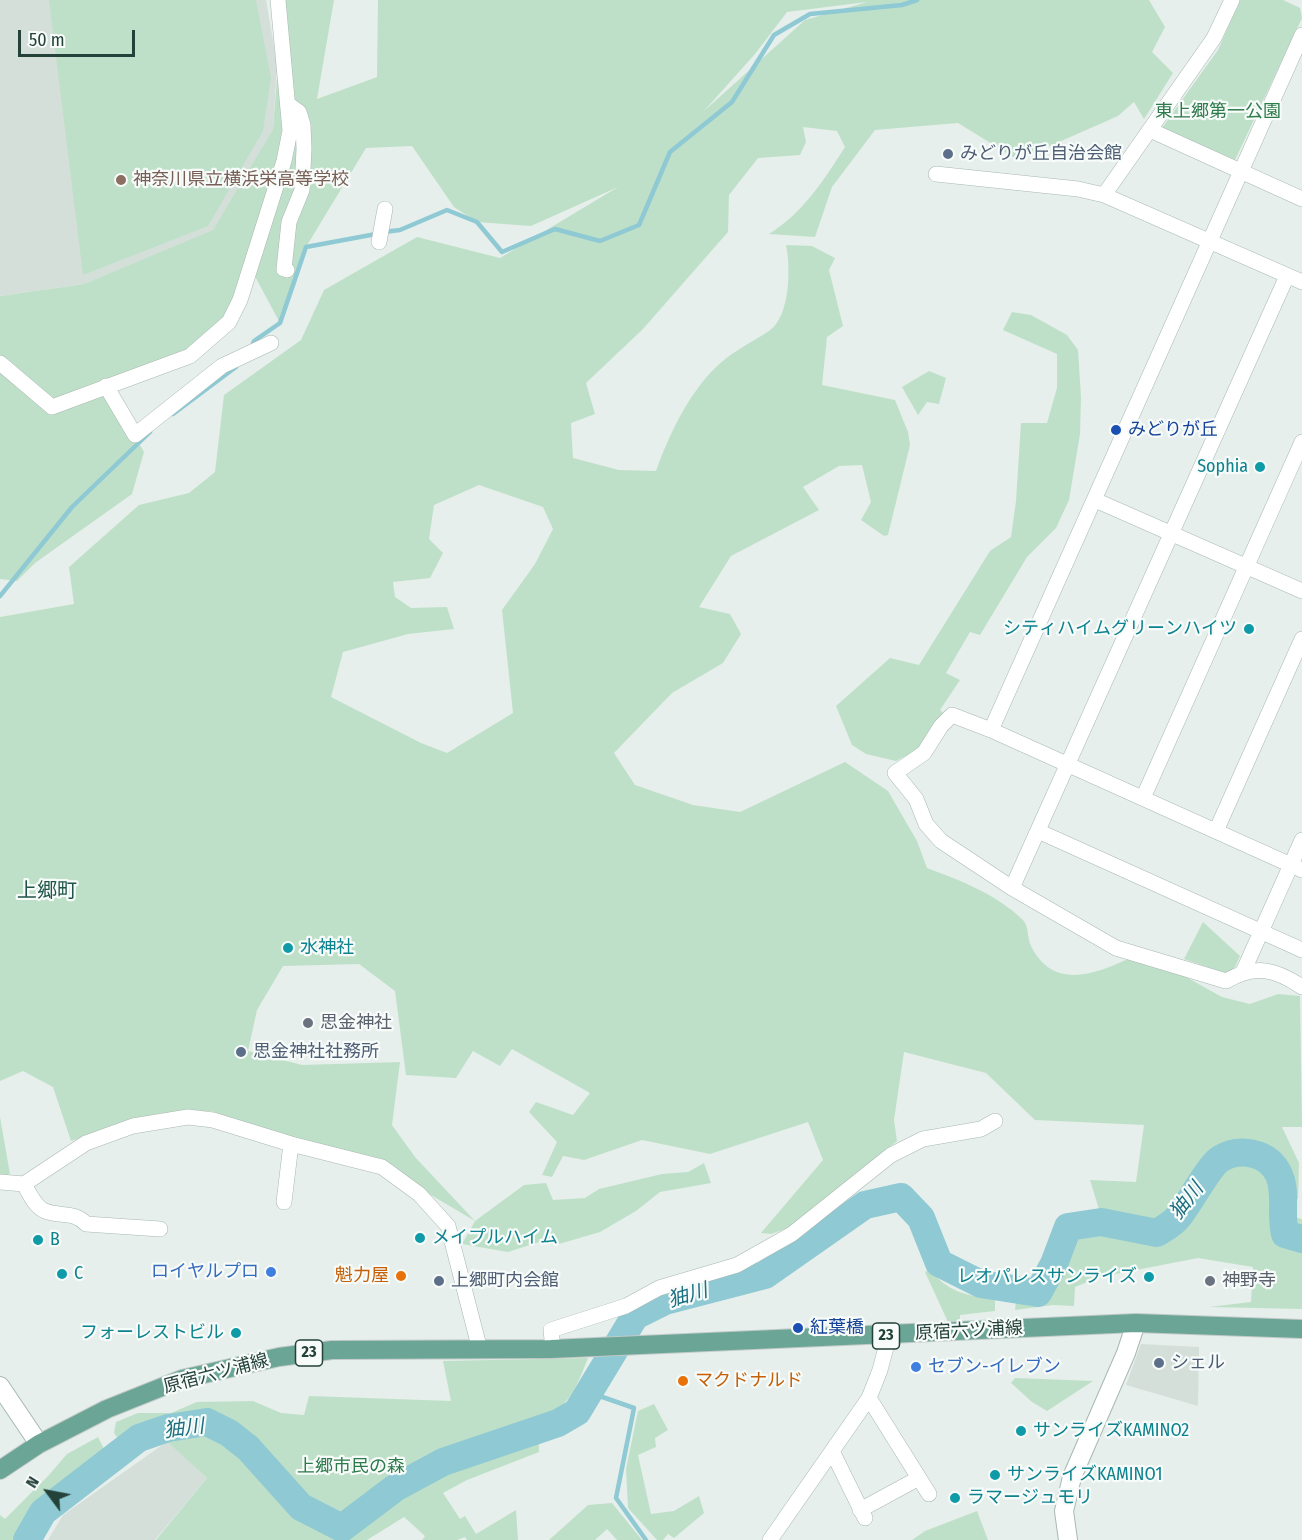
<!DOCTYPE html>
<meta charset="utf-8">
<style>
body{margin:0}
#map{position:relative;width:1302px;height:1540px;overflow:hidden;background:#e6efeb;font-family:"Fira Sans Condensed",sans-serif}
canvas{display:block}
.north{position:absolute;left:18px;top:1462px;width:60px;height:60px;-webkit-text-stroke:4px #f7fbf9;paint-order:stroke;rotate:302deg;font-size:16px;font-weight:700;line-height:24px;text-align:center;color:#24423a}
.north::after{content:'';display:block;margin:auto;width:21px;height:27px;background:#24423a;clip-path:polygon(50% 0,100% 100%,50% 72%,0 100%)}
.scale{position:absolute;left:18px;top:30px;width:117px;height:27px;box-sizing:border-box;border:3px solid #24423a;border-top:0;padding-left:8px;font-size:18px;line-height:21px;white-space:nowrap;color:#24423a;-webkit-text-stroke:4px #f7fbf9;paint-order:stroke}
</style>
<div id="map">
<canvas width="1302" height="1540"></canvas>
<div class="north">N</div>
<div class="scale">50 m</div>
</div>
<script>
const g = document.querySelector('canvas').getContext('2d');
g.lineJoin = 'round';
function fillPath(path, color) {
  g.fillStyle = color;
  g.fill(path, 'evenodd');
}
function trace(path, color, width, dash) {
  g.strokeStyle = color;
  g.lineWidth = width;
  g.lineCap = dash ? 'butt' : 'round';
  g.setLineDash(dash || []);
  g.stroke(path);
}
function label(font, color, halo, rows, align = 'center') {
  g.font = font + ' "Fira Sans Condensed","Noto Sans JP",sans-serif';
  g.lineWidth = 4.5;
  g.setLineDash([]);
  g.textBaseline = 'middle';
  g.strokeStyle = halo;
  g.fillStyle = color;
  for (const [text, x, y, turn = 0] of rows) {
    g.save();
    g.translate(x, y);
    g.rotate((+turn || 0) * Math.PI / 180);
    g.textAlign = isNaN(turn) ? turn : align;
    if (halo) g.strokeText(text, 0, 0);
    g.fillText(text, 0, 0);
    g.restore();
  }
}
fillPath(new Path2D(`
 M0 0H266L277 64 273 129 213 231 84 284 0 296Z
 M1141 1344 1199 1347 1198 1406 1126 1385Z
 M168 1441 207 1478 155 1540H48L63 1515Z`), '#d4dfda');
fillPath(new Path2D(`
 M49 0H256L271 78 263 131 208 226 83 275Z
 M283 0H334L317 99 377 77 378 0H1149L1165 27 1152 52 1173 73 1144 119 1134 102 1118 116 1018 160 958 123 875 130 832 187 815 237 769 234C803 213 824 180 845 147L837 131 803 127 806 142 800 155 758 158 729 195 728 232 643 329 586 383 595 414 571 423 573 458 619 470 656 471C669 435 686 399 712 371 729 353 749 344 769 331 790 317 791 268 786 245L812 246 835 258 829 270 843 326 827 337 822 385 895 400 908 432 910 445 888 535 884 536 861 520 871 502 862 465 839 466 803 487 819 510 731 556 699 607 730 614 741 634 723 663 672 693 614 753 635 785 693 805 740 812 845 762 888 791 917 841 927 868C962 881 996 894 1023 920 1029 926 1027 938 1031 946 1053 990 1094 975 1130 958L1177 972 1222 997 1250 1004 1278 994 1300 996 1302 1127H1282L1299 1163 1298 1199 1288 1198C1285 1165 1266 1134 1229 1151 1223 1153 1216 1155 1212 1159 1189 1182 1184 1204 1154 1225L1101 1216 1090 1180 1136 1182 1144 1125 1035 1120 986 1073 904 1052 894 1120 897 1141 788 1228 771 1234 761 1233 823 1160 808 1122 710 1154 642 1140 584 1160 563 1156 552 1177 542 1175 557 1142 529 1112 536 1102 573 1115 590 1093 512 1049 500 1066 473 1051 456 1078 406 1075 395 991 359 964 283 966 257 1010 248 1051 302 1065 400 1062 392 1125 415 1157 475 1221 524 1185 546 1183 553 1200 585 1198 599 1189 662 1174 688 1172 704 1163 711 1183 660 1192 636 1211 600 1232 559 1244 539 1242 508 1252 462 1244 475 1221 414 1185 211 1111 155 1114 71 1141 53 1087 23 1071 0 1081V617L74 604 69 567 139 505 189 493 215 472 224 395 301 340 324 290 417 237 500 258 618 187 531 226 477 222 454 207 412 146 366 148 306 247 280 323 250 267 240 300 190 356 106 386 144 452 132 494 35 563 17 581 0 579V296L84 284 213 230 273 129ZM867 2 805 20 704 111 755 54 787 12ZM479 485 543 507 553 529 535 564 502 610 513 713 447 753 421 743 331 697 343 652 408 634 454 629 447 607 411 608 395 597 393 582 430 578 443 553 429 539 434 505Z
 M1240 0H1283L1300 8 1302 18 1235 160 1162 128 1218 50Z
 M1012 312 1031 315 1067 335 1078 350 1081 397 1080 434 1069 500 1056 528 1027 557 980 635 970 632 946 673 960 680 940 710 944 714 925 746 896 761 866 754 852 745 836 706 890 658 919 665 990 551 1011 537 1016 501 1021 423H1047L1057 388V354L1003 330Z
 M929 371 946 378 939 404 927 402 918 415 902 387Z
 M1203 922 1240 956 1234 969 1225 973 1184 959Z
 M0 1117 10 1174 1 1177 0 1176Z
 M1253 1156C1280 1173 1279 1184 1279 1214L1302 1219V1309L1209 1307 1251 1302 1253 1267 1198 1258 1100 1277 1075 1287 1074 1306 1053 1305 1015 1310 1016 1301 1043 1297 1061 1266 1071 1231 1102 1227 1159 1237 1179 1222 1221 1163 1235 1157Z
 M930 1269C949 1294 966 1294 995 1300V1311L960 1315V1321L948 1322 925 1272Z
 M588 1358C576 1388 569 1408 538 1421L539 1452 467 1480 443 1493 460 1519 465 1516 476 1534 516 1510 518 1540H467L465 1537 457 1540H422L425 1536 404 1517 367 1540H156L207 1478 149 1425 122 1444 114 1433 116 1422 138 1413H171L197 1402 253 1401 281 1413 304 1415 309 1396 451 1401 443 1361Z
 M1015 1378 1093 1381 1047 1411 1032 1402 1011 1383Z
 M654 1404 668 1430 655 1438 656 1447 638 1455 651 1514 674 1511 699 1496 704 1513 674 1538 668 1534 663 1540H657L628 1508 626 1469 638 1411Z
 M98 1437 107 1455 76 1475 60 1493 44 1500 14 1540H0V1515L5 1519 49 1475 67 1454Z
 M612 1503 642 1540H617L607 1529 595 1540H549L588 1505Z
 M977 1511 988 1540H912L925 1531Z`), '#bfe0c8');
trace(new Path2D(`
 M384 232 400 230 447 210 477 222 502 252 555 229 600 241 639 225 670 152 732 102 774 35 810 14 902 5 917 0
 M252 346 254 341 280 323 306 247 376 234
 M173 414 236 367
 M0 596 72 507 150 432
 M588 1392 634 1408 616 1498 646 1540`), '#8ec9d4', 4.5);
trace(new Path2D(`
 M27 1540 43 1512 139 1438 168 1428 207 1422 229 1433 248 1448 301 1507 342 1528 395 1488 443 1462 558 1423 577 1412 635 1316 665 1301 765 1275 865 1205 901 1197 921 1218 939 1263 981 1284 1038 1293 1054 1264 1068 1227 1101 1222 1157 1233C1165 1228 1174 1223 1179 1216 1189 1204 1209 1166 1220 1159 1240 1147 1269 1152 1279 1175 1287 1192 1280 1215 1285 1234L1302 1239`), '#8ec9d4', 28);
const minor = new Path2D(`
 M1150 130 1302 199
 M936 174 1078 189 1104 195 1302 282
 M1104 195 1214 38 1232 0
 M379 242 385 209
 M287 270 284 269 289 222 302 190 304 149 303 125 299 112 288 104
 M0 363 52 407 190 356 229 322 240 300 284 161 290 131 278 0
 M106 386 135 435 222 366 271 343
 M1095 500 1302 591
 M991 730 1302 35
 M1143 798 1302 442
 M1038 831 1302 950
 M1216 831 1302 639
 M1302 870 991 730 952 715 941 726 924 753 895 773 916 799 926 824 941 841 1012 888 1116 948 1226 981C1256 964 1275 969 1302 987
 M1012 888 1287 276
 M1243 972 1302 840
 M0 1182 24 1184 86 1143 133 1126 188 1117 213 1120 291 1144 382 1167 419 1194 448 1226 480 1350
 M24 1184C29 1193 35 1207 45 1211 61 1217 74 1211 86 1224L160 1229
 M284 1202 291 1144
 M889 1336 880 1370 869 1398 929 1494
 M553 1349 551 1330 626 1306 659 1288 737 1265 792 1234 891 1155 923 1139 981 1129 995 1121
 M832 1451 865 1518
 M860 1510 919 1478
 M770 1540 869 1398`);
const tertiary = new Path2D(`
 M0 1386 39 1444
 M1068 1540 1064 1511 1072 1477 1126 1353 1136 1323`);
const primary = new Path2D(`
 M0 1470 39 1444 107 1409 182 1379 279 1357 332 1350 551 1349 1136 1323 1302 1329`);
trace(minor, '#a8b8b2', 16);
trace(tertiary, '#a8b8b2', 20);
trace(primary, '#c2cac8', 20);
trace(minor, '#fff', 15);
trace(tertiary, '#fff', 18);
trace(primary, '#6aa596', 18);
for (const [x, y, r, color] of [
 [948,154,6,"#5c6f8a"],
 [121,180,6,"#8d6e63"],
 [1116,430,6,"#1a4fb4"],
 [1260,467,6,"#0f9aa8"],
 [1249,629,6,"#0f9aa8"],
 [288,948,6,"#0f9aa8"],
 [308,1023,6,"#6b7280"],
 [241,1052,6,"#5c6f8a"],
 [420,1238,6,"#0f9aa8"],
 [38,1240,6,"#0f9aa8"],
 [271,1272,6,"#3f7fe0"],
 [62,1274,6,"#0f9aa8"],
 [401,1276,6,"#e8710a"],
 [1149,1277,6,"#0f9aa8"],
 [439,1281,6,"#5c6f8a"],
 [1210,1281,6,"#6b7280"],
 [798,1328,6,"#1a4fb4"],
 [236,1333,6,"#0f9aa8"],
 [1159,1363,6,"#5c6f8a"],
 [916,1367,6,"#3f7fe0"],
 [683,1381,6,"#e8710a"],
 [1021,1431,6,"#0f9aa8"],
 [995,1475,6,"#0f9aa8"],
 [955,1498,6,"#0f9aa8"]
]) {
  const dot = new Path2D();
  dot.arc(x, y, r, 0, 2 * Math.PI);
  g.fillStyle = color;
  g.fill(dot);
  trace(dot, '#f7fbf9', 2);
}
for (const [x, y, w] of [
 [886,1336,27],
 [309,1353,27]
]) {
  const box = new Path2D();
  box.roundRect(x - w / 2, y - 13, w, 26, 4.5);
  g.fillStyle = '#f7fbf9';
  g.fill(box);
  trace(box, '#24423a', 1.5);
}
label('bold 16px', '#24423a', null, [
 ["23",886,1336],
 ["23",309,1353]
]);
label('18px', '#2d7a4b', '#f7fbf9', [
 ["東上郷第一公園",1218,112],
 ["上郷市民の森",351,1467]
]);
label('18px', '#4e5e75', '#f7fbf9', [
 ["みどりが丘自治会館",960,154],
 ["思金神社社務所",253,1052],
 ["上郷町内会館",451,1281],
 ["シェル",1171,1363]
], 'left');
label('18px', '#785e54', '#f7fbf9', [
 ["神奈川県立横浜栄高等学校",133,180]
], 'left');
label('18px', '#164399', '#f7fbf9', [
 ["みどりが丘",1128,430],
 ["紅葉橋",810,1328]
], 'left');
label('18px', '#0d838f', '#f7fbf9', [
 ["Sophia",1248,467,"right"],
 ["シティハイムグリーンハイツ",1237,629,"right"],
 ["水神社",300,948],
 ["メイプルハイム",432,1238],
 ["B",50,1240],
 ["C",74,1274],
 ["レオパレスサンライズ",1137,1277,"right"],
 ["フォーレストビル",224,1333,"right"],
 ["サンライズKAMINO2",1033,1431],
 ["サンライズKAMINO1",1007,1475],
 ["ラマージュモリ",967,1498]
], 'left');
label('18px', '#5b616d', '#f7fbf9', [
 ["思金神社",320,1023],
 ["神野寺",1222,1281]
], 'left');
label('18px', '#366cbe', '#f7fbf9', [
 ["ロイヤルプロ",259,1272],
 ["セブン-イレブン",928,1367,"left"]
], 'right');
label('18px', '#c56008', '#f7fbf9', [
 ["魁力屋",389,1276],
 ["マクドナルド",695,1381,"left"]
], 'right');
label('18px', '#24423a', '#f7fbf9', [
 ["原宿六ツ浦線",969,1331,-3],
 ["原宿六ツ浦線",216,1374,-15]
]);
label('20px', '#1f5548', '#f7fbf9', [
 ["上郷町",47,891]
]);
label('italic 20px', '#1c6f80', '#f7fbf9', [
 ["㹨川",1187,1201,-52],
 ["㹨川",688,1296,-16],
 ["㹨川",184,1429,-7]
]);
</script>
